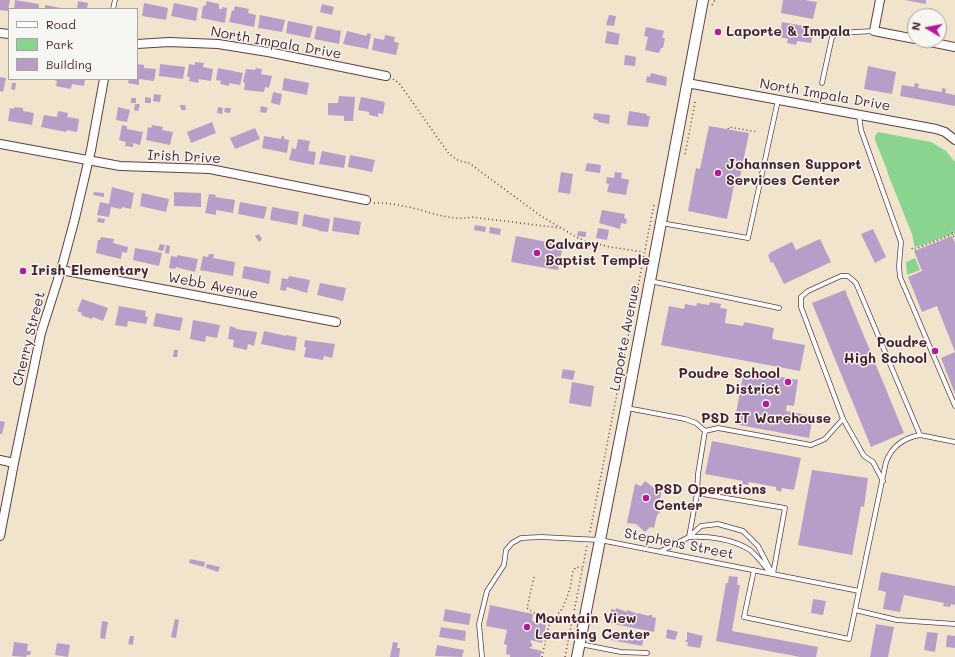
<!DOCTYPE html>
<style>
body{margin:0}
#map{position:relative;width:955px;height:657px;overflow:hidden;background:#f1e4cc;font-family:Mali,sans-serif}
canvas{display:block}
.legend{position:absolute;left:8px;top:8px;width:130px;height:72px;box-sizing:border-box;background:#f6f6f2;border:1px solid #b1a0a2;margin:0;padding:5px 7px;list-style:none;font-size:12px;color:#4a1f2b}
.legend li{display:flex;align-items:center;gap:8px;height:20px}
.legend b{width:20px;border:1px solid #b1a0a2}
.north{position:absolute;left:907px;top:8px;width:40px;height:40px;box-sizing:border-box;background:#f6f6f2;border:1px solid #b1a0a2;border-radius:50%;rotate:280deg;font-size:11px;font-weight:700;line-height:16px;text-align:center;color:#4a1f2b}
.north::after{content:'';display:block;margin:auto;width:14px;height:18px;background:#b5179e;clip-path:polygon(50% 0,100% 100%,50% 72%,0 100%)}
</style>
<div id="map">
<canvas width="955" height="657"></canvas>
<ul class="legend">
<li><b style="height:5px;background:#fff"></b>Road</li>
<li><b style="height:11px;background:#8bd490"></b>Park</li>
<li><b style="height:11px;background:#b79ec9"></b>Building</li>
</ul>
<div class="north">N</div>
</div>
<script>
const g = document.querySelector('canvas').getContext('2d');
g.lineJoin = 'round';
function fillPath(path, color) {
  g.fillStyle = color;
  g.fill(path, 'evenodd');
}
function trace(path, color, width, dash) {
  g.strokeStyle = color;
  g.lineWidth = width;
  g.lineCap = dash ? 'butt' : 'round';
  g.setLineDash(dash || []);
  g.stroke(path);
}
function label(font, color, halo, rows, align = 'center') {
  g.font = font + ' Mali,sans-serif';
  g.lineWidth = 3;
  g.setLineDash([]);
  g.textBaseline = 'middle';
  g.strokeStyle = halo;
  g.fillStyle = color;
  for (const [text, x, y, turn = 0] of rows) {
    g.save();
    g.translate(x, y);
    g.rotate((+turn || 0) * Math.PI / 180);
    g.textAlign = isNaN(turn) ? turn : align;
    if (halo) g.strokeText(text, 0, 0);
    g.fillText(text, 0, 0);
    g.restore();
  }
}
fillPath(new Path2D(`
 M878 132 931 142 946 151 955 162V236L953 231 951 232 952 234 915 248 912 234 888 174C888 170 877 146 875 140V136Z
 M915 258 920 270 907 275 906 262Z`), '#8bd490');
fillPath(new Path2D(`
 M0 0H10L8 11 0 10Z
 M15 0 39 4V9H14Z
 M783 0H805L817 2 813 19 781 13Z
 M905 0H926V4Z
 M78 1 88 3 87 9H77Z
 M207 1 219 4V9H222V7L227 8 225 23 201 18 203 6H205Z
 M144 3 168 8 166 20 142 16Z
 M174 3 198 8 196 21 171 16Z
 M322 4 334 7 332 15 320 12Z
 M45 5 61 8V9H45Z
 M235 6 249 9 248 13 256 15 254 27 229 22 232 10 234 11Z
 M260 15 285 20 282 32 258 28Z
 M609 15 616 16 614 26 606 25Z
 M288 21 313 26 310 38 286 33Z
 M782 22 815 28 811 43 797 41 796 45 787 43 788 39 780 37Z
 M317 26 341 31 339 44 314 39Z
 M646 27 664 31 662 38H665L663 48H661L659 53 645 50 648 37 644 36Z
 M347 31 367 36V33L371 34 368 49 343 44Z
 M607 31 620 34 618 45 605 43Z
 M385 35 395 37 394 42 399 43 396 55 372 50 374 38 384 40Z
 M625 55 636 57 635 66 624 65Z
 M195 62 204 63 203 67 213 69 211 81 199 79 198 83 189 81 190 77H187L189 64 195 65Z
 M137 64 144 65V68L156 69 154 81 139 79V85L128 83 129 79H137Z
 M160 64 185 67 183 79 159 76Z
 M868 66 896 72 892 94 864 89Z
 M218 68 243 73 240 85 229 83V86L220 84 221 81 216 80Z
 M256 68 262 69 261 74 272 76 269 88 265 87 264 92 244 90 245 83 243 82 246 69 255 70Z
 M651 73 667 77 666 86 646 82 647 76 650 77Z
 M0 77 6 78 3 92 0 91Z
 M284 78 309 83 307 95 282 90Z
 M52 79H85L84 86 72 84 71 89 56 86 57 81Z
 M12 83H16L15 90 11 89Z
 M915 83 919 84 918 88 942 92V88L946 89 945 93 955 95V106L900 96 902 85 914 87Z
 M273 92 282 94 280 105 271 103Z
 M154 94 161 95 160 102 153 101Z
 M339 96 355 97 353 121H344V116L328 115V103H338Z
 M145 97 151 98V103H145Z
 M361 97 385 102 383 114 378 113V117L369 115V112L358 110Z
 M131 98H136V103H131Z
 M135 104H140L138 111 134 110Z
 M180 105H185L186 110H181Z
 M261 106 268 108 266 113 260 112Z
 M14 107 23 108V111L34 113 32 125 8 121 10 108 14 109Z
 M118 107 130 110 127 122 116 120Z
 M218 107 223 108 222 114 217 113Z
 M225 108H231L230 113 224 112Z
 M58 111 68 113 67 119 68 117 79 119 77 132 67 130 66 132 41 127 44 115 57 117Z
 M629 111 647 114V116H650L648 127 627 125Z
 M594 113 610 115 609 124 598 122V120L593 119Z
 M212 122 216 133 191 143 187 132Z
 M122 125 127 126V129L143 132 140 145 133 143V147L125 146 126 142 119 140Z
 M152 125 163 127 162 130 173 132 170 145 146 140 148 127 151 128Z
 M709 126 749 133 740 177H739L738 182 735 181 727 219 688 211 696 168 700 169Z
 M255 128 260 139 235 149 230 138Z
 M264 136 281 139 282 136H284V139L289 140 287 153 262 148Z
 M298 139 310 141 308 151 316 152 314 165 289 160 292 148 296 149Z
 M322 151 346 156 344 168 319 164Z
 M350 155 375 160 372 172 348 167Z
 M587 163 601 165 600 173 585 171Z
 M561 172 573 174 570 194 558 192Z
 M615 172 622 173 621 178 629 180 626 195 607 192 609 184 606 183 607 177 614 178Z
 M112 187 134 193 131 209 122 207 121 209 111 207 109 217 97 215 100 202 109 204Z
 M94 192 104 193V197L93 195Z
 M174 192 201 193V207L174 206Z
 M142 193 169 199 166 212 140 206Z
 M209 194 216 195 215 197 235 200 233 213 216 210V215L205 213Z
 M240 202 267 207 264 219 238 214Z
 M272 207 299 212 297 225 270 220Z
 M602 210 625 214 624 218 627 219 626 224 621 223 620 229 599 223Z
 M304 214 330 219 328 232 319 231V230L302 226Z
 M334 217 361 222 359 235 332 231Z
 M98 218 105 219 104 223 97 222Z
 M475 225 486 227 485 232 474 230Z
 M490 227 501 229 500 235 489 233Z
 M598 228 609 230 607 240 596 238Z
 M873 229 886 257 875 263 861 234Z
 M578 231 586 232V237L577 236Z
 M259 234 262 239 259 242 255 236Z
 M516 236 563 245 558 270 511 262Z
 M952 236 955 243V352L937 306 922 312 908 277 922 271 914 251Z
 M101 237 114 239 113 243 128 247 127 253 122 252 121 259 96 253 98 240H100Z
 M820 239 831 262 784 284 773 262 771 263 768 255 770 254 769 253 792 242 796 250Z
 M160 244 165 245 163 251 158 250Z
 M166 245 170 246 169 254 165 253Z
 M135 248 162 253 159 266 133 260Z
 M209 254H214L213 258 235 262 233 276 200 270 203 256 208 257Z
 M177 255 198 259 195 272 176 267 175 269 169 268 171 256 177 257Z
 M244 266 271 271 269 284 242 278Z
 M289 276 310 280 307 293 287 287 286 291 280 290 282 278 288 279Z
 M320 283 346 288 343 301 317 295Z
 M845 290 904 433 871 447 812 303Z
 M82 299 108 308 103 321 93 317 92 319 81 315 82 313 77 311Z
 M710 302 721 304 720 308 727 309 725 323 743 326 744 322 774 328 772 339 805 345 800 371 661 345 669 306 684 309 685 304 696 306 697 303 709 305Z
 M119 306 146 311 145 316 148 317 146 324 128 321 127 327 115 325Z
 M156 313 183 318 180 331 153 326Z
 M193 320 220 325 217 338 206 336 205 342 190 339Z
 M230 326 236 328V329L257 332 254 346 248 344 247 350 233 347 234 340 228 339Z
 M264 331 286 336V335L297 337 295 351 261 344Z
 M305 340 335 344 332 358 324 356 323 360 304 357 306 347H304Z
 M174 350H178L177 357H173Z
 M955 352V394L941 358Z
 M563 369 575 371 573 380 561 378Z
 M744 370 798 380 794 406 787 405 786 411 813 416 809 438 734 424Z
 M572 382 594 386 591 407 569 403Z
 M0 421 5 422 2 434H0Z
 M712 441 801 458 794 490 782 488 781 492 776 490V487L749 482 748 485 742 484 743 481 705 474Z
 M812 470 868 478 864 507 861 506 852 555 798 545Z
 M645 481 654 488 662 490 658 507 662 510 657 515 654 528 650 527 645 532 636 524 627 523 635 484 641 486Z
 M190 559 205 562 204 567 189 563Z
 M207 564 220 567 218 572 206 568Z
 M881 572 955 586V605L951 604 950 607 943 606 944 603 904 595 900 612 883 609 886 592 878 590Z
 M729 576 738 577 737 585H740L732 631 818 647 816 657H800L716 641 726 583H728Z
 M813 599 826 601 823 615 811 613Z
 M490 605 533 614 532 621 546 625 542 643 531 640 530 643H532V647H530L529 648 542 651 540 657H510V655L506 654 507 645 504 644 507 630 486 626Z
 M616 608 627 612V610L638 614V613L649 616V615H652V617L656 618 654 632 609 623 611 609 616 610Z
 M445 609 471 614 469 625 443 621Z
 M175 619 179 620 176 638 171 637Z
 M102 621 108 622 105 639 100 638Z
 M876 624 894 627 888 657H870Z
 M441 627 466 631 465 641 439 637Z
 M667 629 678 632 675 640 666 638Z
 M613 631 644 637 642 646 611 640Z
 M687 632 703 636 700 648 687 646 688 642H685L686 640H687Z
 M927 632 938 633 935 652 924 650Z
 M947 635 955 636V648L946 647Z
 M130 636H134L133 645 128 644Z
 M14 642 28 644 27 651H31L30 655H27L26 657 12 656Z
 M393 642 398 643 397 648H400L399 657H390Z
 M57 643 70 645 68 657 55 655Z
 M437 645 464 650 462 657 435 656Z`), '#b79ec9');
const service = new Path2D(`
 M113 9 115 0
 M822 83 832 37 838 33 874 31
 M859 115 861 130 901 242 899 266 900 277 955 406
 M661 223 748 238 778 100
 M650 281 779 308
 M627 408 685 419 696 423 705 431 698 474 697 493
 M705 431 718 428 811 445 825 439 843 419
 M883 481 873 462 864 456 843 419 801 307V297L808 291 841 276H848L856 283 920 435 955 442
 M689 537 701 526 718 524 743 531 758 546 772 573
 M690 537C709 536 733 539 750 550 757 556 763 564 769 571
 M661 551 689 537 697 493 785 508 773 574
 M754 570 744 617 849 639 886 462C892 446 903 438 920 435
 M855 610 897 620 955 624
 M580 644 621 652 647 653
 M482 657 479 624 487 591 504 565 506 550 512 543 521 538 541 537 600 540 859 591`);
const minor = new Path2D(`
 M880 0 874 31 915 39
 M0 33 9 34
 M920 40 955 47
 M137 44 169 42 218 44 268 52 386 76
 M687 83 936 129 945 132 955 140
 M0 144 120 166 210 169 366 200
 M61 270 336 322
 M0 460 14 463
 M0 536 14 463 41 333 61 270 74 222 91 150 104 79`);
const tertiary = new Path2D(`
 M577 657 626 408 703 0`);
trace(service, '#633d43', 5.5);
trace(minor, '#633d43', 10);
trace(tertiary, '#633d43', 12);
trace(new Path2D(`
 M712 5 715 0
 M393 79 399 83 449 154 459 161 469 163 541 216 576 237 585 241 610 247 643 252
 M728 129 729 127 758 132
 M685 154 695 103V101
 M374 203C388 202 404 206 417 209 435 214 454 221 472 217L560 228
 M952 232 955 239
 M912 248 913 250 953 234
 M590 532 654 204
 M534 577 527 608 550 623
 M542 657 549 625 552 619 560 612 564 605 570 589 573 571 576 567 582 568
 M565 657 587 546`), '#633d43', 1.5, [1, 3]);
trace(service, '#fff', 4);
trace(minor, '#fff', 8);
trace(tertiary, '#fff', 10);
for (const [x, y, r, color] of [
 [718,32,4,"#b5179e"],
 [718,173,4,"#b5179e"],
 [537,253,4,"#b5179e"],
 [23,271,4,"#b5179e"],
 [935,351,4,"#b5179e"],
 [788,382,4,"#b5179e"],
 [766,404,4,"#b5179e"],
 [646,498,4,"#b5179e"],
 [527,627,4,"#b5179e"]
]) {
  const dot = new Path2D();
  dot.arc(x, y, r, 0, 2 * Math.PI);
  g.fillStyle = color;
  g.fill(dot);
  trace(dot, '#f6f6f2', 1.5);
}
label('bold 14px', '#4a1f2b', '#f6f6f2', [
 ["Laporte & Impala",726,32],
 ["Johannsen Support",726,165],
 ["Services Center",726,181],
 ["Calvary",545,245],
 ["Baptist Temple",545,261],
 ["Irish Elementary",31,271],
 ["Poudre",927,343,"right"],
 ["High School",927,359,"right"],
 ["Poudre School",780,374,"right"],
 ["District",780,390,"right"],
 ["PSD IT Warehouse",766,419,"center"],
 ["PSD Operations",654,490],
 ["Center",654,506],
 ["Mountain View",535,619],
 ["Learning Center",535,635]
], 'left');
label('14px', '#4a1f2b', '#f6f6f2', [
 ["North Impala Drive",276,43,10],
 ["North Impala Drive",825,95,10],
 ["Irish Drive",184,157,3],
 ["Webb Avenue",213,286,11],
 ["Laporte Avenue",625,338,-79],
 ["Cherry Street",29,339,-76],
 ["Stephens Street",679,544,11]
]);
</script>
